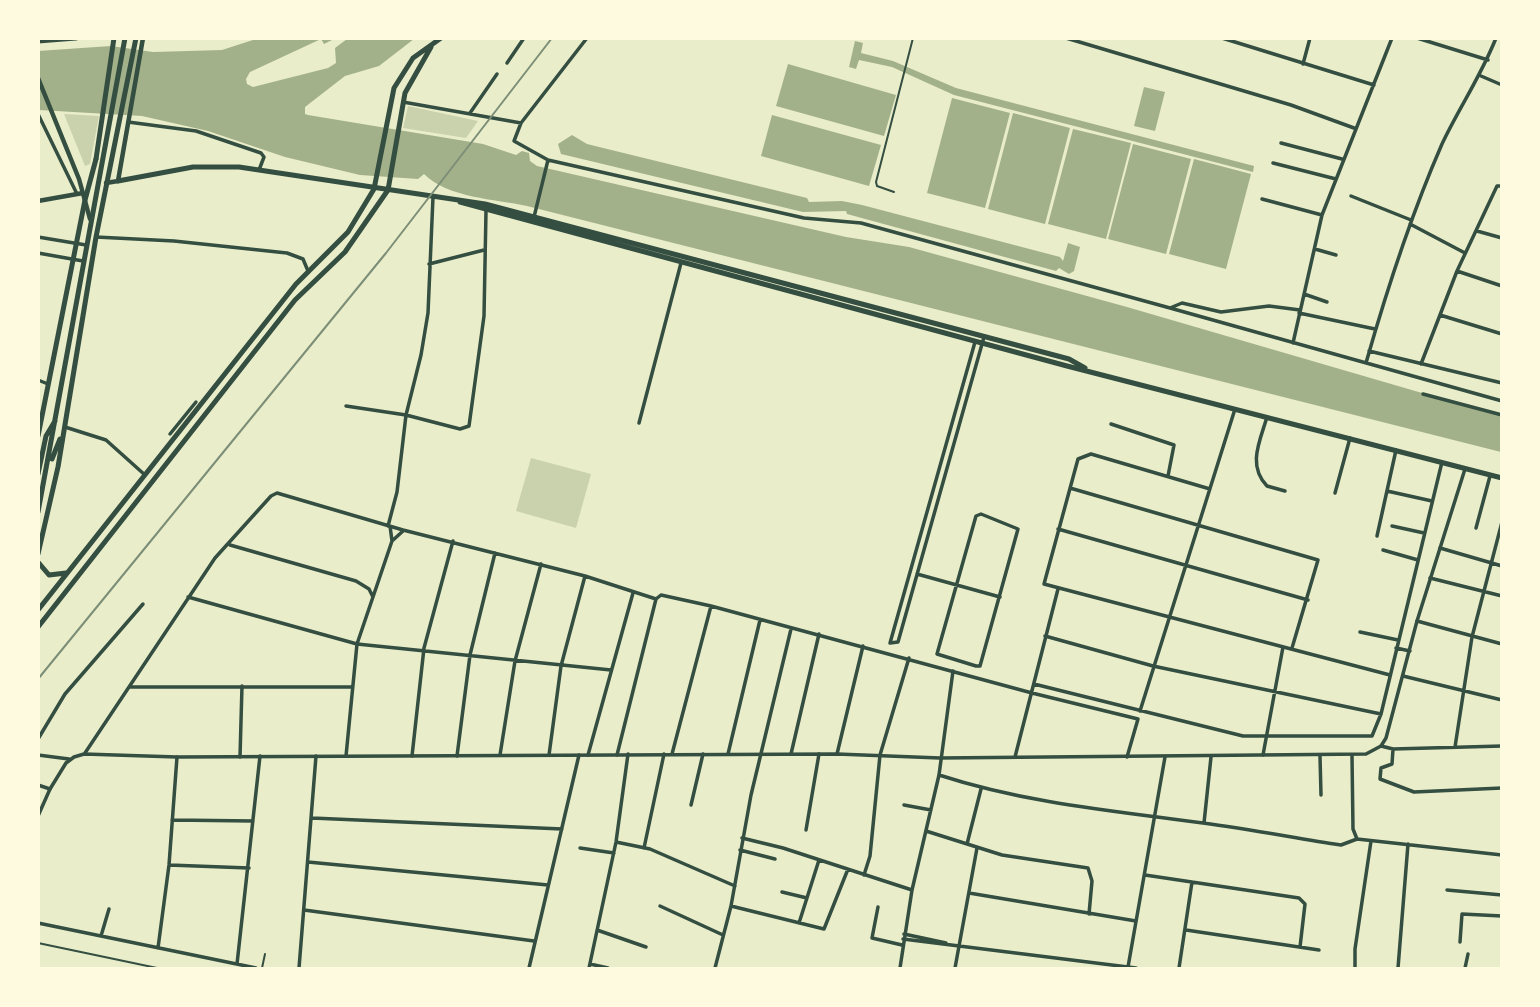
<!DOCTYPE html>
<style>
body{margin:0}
#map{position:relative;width:1540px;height:1007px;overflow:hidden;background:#e9edc9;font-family:"Source Sans 3",sans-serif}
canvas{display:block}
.frame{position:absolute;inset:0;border:40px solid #fefae0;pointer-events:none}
</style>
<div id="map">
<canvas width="1540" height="1007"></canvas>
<div class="frame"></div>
</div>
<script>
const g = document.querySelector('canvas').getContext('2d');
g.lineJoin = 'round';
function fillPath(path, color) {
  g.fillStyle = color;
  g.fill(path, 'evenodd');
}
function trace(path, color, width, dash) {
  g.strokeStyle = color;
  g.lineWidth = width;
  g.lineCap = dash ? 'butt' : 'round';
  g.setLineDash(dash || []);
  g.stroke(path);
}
fillPath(new Path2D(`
 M408 106 478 121 466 138 403 128Z
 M64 114 99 116 90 164 85 166Z
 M531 458 591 474 576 528 516 511Z`), '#cad2ad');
fillPath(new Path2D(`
 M256 39H334L324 44 321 39 250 72 246 79 247 84 253 87 328 68 336 63 335 48 347 39H414L379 66 345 76 305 107V114L308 115 483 144 516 155 522 151 529 153 530 161 537 166 846 237 909 247 1127 307 1501 416V452L527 206C495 199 448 198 424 174L418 179 360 175 285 157 208 131 142 116 39 110 38 51 111 46 153 52 222 50Z
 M855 41 863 43 861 53 893 61 956 88 1254 166 1253 172 954 95 892 67 859 60 856 69 849 67Z
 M788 64 896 95 884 136 776 106Z
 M1144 87 1165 92 1155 131 1134 126Z
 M952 98 1010 113 985 208 927 193Z
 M1013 113 1070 128 1045 224 988 209Z
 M772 115 881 145 869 186 761 156Z
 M1073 129 1131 143 1106 239 1048 224Z
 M572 135 587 144 807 198 809 202 842 201 862 205 1060 257 1063 261 1068 243 1080 247 1074 271 1069 274 1059 268 1056 271 847 214 846 211 803 212 561 154 558 144Z
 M1133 144 1191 159 1166 254 1108 239Z
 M1194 159 1251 174 1226 269 1169 254Z`), '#a3b18a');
trace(new Path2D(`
 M894 192 877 186 876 182 913 38
 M38 943 157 968
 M262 968 265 954`), '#344e41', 2);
trace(new Path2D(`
 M1066 38 1291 105 1354 128
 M1222 38 1374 85
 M1417 38 1488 60
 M507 63 524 38
 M1303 64 1310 38
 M1481 76 1502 85
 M403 102 521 123
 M470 113 497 74
 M38 114 77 194
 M128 122 196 131 261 153 264 157 259 170
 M1281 143 1342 159
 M548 160 804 218 861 223 1170 308 1182 303 1221 312 1269 306 1300 310
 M1273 163 1336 179
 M1351 196 1411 220
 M1262 199 1322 215
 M534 217 548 160 514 141 521 123 587 38
 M1410 224 1465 253
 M1477 231 1502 238
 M38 237 86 245
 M96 237 174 241 287 253 303 259 308 271
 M1315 249 1336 255
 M38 253 83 261
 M429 264 484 250
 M1457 271 1502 286
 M1304 294 1327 302
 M1170 308 1502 401
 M1299 313 1375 329
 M1440 315 1502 334
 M1293 343 1322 215 1392 38
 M1369 351 1502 383
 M1366 363C1387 289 1411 215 1442 144 1459 108 1481 76 1496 38
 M1421 364 1457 271 1497 186H1502
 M38 380 48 384
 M1423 394 1502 415
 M346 406 406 415 460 429 469 426 484 316 486 211
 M1267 417C1260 441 1247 465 1267 486L1285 491
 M639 423 681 263
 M1111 424 1174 445 1168 476
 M65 427 106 440 145 475
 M170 434 196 402
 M1070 488 1318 560 1292 648
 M1210 489 1091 454 1078 459 1044 584 1390 675
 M1387 491 1432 501
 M1335 493 1350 438
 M981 514 1018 529 980 666H976L937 654 976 516Z
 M388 526 397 492 406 415 421 355 428 313 433 197
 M390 526 392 541
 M1392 526 1424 533
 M1476 528 1490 476
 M1058 529 1308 600
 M1377 536 1396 450
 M230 545 356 581 369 589 373 597
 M1440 548 1502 566
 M1383 550 1418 560
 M917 574 1000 597
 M1430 578 1502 596
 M188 597 357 644 611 670
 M656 599 661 595 711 606 1032 693 1138 719
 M1417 621 1502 644
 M1360 632 1398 640
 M1045 636 1153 666 1381 714
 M890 643 898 642 984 337
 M890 643 975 342
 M1396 648 1410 651
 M1403 676 1502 700
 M1034 684 1243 736H1372L1381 714 1442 462
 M129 687H351
 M1140 711 1235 409
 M38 739 65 694 143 604
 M1381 746 1393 749 1502 746
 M1455 747 1472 637 1502 522
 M1393 749 1392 764 1381 768 1380 779 1414 792 1502 788
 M85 753 215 558 271 496 277 493 403 530 585 576 656 599
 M672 754 711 606
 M728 754 760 620
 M791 754 819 634
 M837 754 863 646
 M38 755 69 759
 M500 755 515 661 541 564
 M549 755 561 666 585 576
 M588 755 633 593
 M617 755 656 599
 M1263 755 1283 647
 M346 756 357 644 392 541 403 531
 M412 756 424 648 453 541
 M457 756 470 655 495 553
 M1320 756 1321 795
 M1352 756 1353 829 1357 839
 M240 757 242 686
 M1015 757 1058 589
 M1127 757 1138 719
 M939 775C1025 803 1113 811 1203 823 1249 829 1295 838 1341 845L1357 839
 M38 785 50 789
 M691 805 703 754
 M904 805 931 810
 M312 818 562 829
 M172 820 253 821
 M1204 823 1211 757
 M806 830 819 754
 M926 831 1002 855 1088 868 1092 881 1089 914
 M742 838 783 848 912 890
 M1357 839 1502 855
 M616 842 650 849 735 886
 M967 844 981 789
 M580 848 614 853
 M644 848 664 754
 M740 850 775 859
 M308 862 548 885
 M169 865 249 868
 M864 875 870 856 880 755 909 658
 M1145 875 1299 898 1305 904 1300 947
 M1447 890 1502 895
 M782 892 807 898
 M969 893 1136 921
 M660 906 723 935
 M731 906 824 929 848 869
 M878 907 872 938 902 945
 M304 910 534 941
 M38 923 256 968
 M799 923 819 860
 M597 930 646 947
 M1186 930 1319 950
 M904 934 946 943
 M101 936 109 909
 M903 939 1136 968
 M1460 942 1462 914 1502 916
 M158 948 169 865 177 757
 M237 964 260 756
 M590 964 608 968
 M1128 967 1165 757
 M299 968 316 756
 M529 968 579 755
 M589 968 616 842 628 754
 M715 968 731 906 751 795 791 629
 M900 968 912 890 939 775 953 671
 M955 968 977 848
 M1179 968 1192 882
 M1355 968V949L1371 841
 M1398 968 1408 844
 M1465 968 1468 954`), '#344e41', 3.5);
trace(new Path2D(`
 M38 816 50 789 66 763 74 757 84 754 177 757 837 754 940 758 1366 754 1381 746 1386 738 1417 621 1465 469`), '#344e41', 3.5);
trace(new Path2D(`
 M38 78 79 179 90 219
 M106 183 118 181 143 38
 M38 201 83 193`), '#344e41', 4.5);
trace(new Path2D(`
 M38 41 76 38
 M96 159 114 38
 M118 181 193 167H239L485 204 1069 359 1085 368
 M460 202 1067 366 1502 478`), '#344e41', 5);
trace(new Path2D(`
 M38 436 85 200 96 159
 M52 459 60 439
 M38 474 46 436 55 421
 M38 512 125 38
 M38 554 58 467 96 237 136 38
 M38 562 49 575 66 573
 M38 610 296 284 348 232 374 189 394 88 413 58 441 38
 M38 627 295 300 345 252 388 190 405 93 431 47`), '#344e41', 5);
trace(new Path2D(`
 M38 679 386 253 552 38`), '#7c8e77', 2);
</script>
